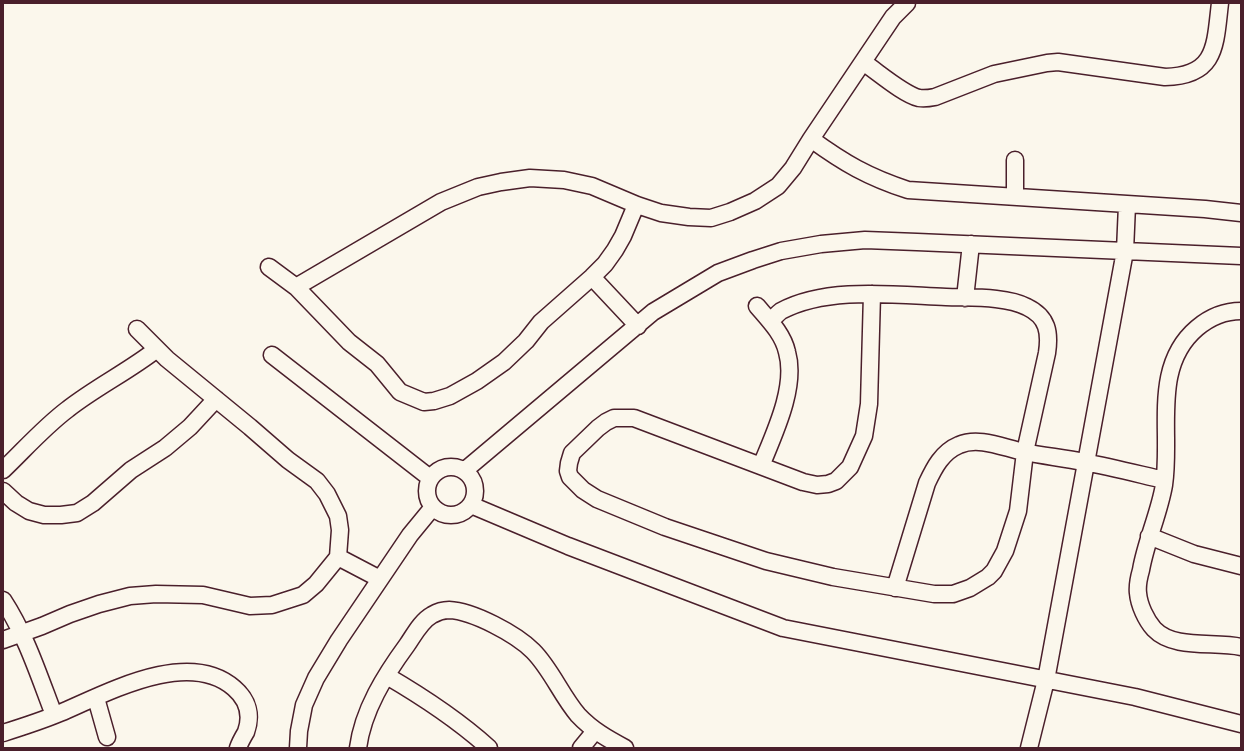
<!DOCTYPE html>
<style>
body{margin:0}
#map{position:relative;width:1244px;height:751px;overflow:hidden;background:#fbf7ec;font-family:"Shantell Sans",sans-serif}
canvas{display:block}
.frame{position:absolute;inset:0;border:4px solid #4a1f2b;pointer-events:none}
</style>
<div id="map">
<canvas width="1244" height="751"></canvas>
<div class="frame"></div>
</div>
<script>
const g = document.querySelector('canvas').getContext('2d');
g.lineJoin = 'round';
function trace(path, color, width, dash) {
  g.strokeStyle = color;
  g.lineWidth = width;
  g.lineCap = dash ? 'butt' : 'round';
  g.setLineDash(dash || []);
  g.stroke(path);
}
const minor = new Path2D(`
 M863 62C878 72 903 94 919 98 925 99 930 98 935 97L994 74 1047 63 1058 62 1165 77C1217 76 1215 45 1220 3
 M811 139C844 163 868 177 908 190L1205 209 1241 213
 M1015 196V160
 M269 267 296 287 349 342 377 364 400 392 424 402 434 401 450 396 477 381 504 362 526 341 541 322 592 277 605 264 615 250 623 236 636 205
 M592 277 638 326
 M296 287 441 202 478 187 501 182 530 178 564 180 592 186 637 205 661 213 689 217 711 218 730 212 755 201 778 186 793 168 811 139 893 17 907 3
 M965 298 971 244
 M757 306C769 320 783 334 787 352 797 387 774 434 761 466
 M1241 311C1224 311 1210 317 1197 328 1151 367 1172 432 1164 485 1159 514 1146 541 1141 570 1139 577 1137 585 1138 593 1139 605 1146 620 1154 629 1174 650 1214 641 1241 647
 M770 321C774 318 777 314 781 311 827 286 896 295 946 297 970 298 1006 296 1027 307 1048 317 1050 333 1047 353L1025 452 1018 511 1005 551 994 571 988 577 970 588 953 594H934L833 577 766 561 665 527 597 499 583 490 570 477 568 471 569 463 572 453 598 428 606 422 614 418H634L803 482 817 485 828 484 836 481 850 467 864 436 869 404 872 294
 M272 355 430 478
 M427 491a24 24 0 1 1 48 0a24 24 0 1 1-48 0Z
 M3 470C24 450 44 427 68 409 96 387 129 371 157 349
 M464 471 653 312 718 273 753 260 781 251 821 244 865 240 917 242 1241 256
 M3 491 16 503 29 511 44 515H61L77 513 93 503 131 470 165 448 190 427 216 399
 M471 505 568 546 783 628 1135 697 1241 724
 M1149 536 1194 554 1241 566
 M338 557 380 579
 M895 588 927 483C934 468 942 452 959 445 979 436 1004 448 1024 452 1044 456 1064 458 1084 462 1111 467 1138 474 1164 480
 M3 600C26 635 39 676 54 715
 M3 640 42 626 70 614 99 604 130 596 156 594 203 595 250 606 272 605 303 595 316 584 338 557 340 530 338 516 327 494 317 481 288 460 250 427 167 359 137 329
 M387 676C423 697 458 720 489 748
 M96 698 107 737
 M3 733C22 727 41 721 60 713 107 693 188 648 234 688 248 700 252 715 246 732 243 737 240 742 238 748
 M298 748 299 731 304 705 316 678 339 640 410 535 433 507
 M358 748C363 710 385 675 407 645 414 635 421 621 432 615 437 612 444 610 449 610 473 611 516 634 533 651 551 669 561 695 578 715 592 730 608 739 625 748
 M581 748 595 731
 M1029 748 1046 680 1125 251 1127 205`);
trace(minor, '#4a1f2b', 19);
trace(minor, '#fbf7ec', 16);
</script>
